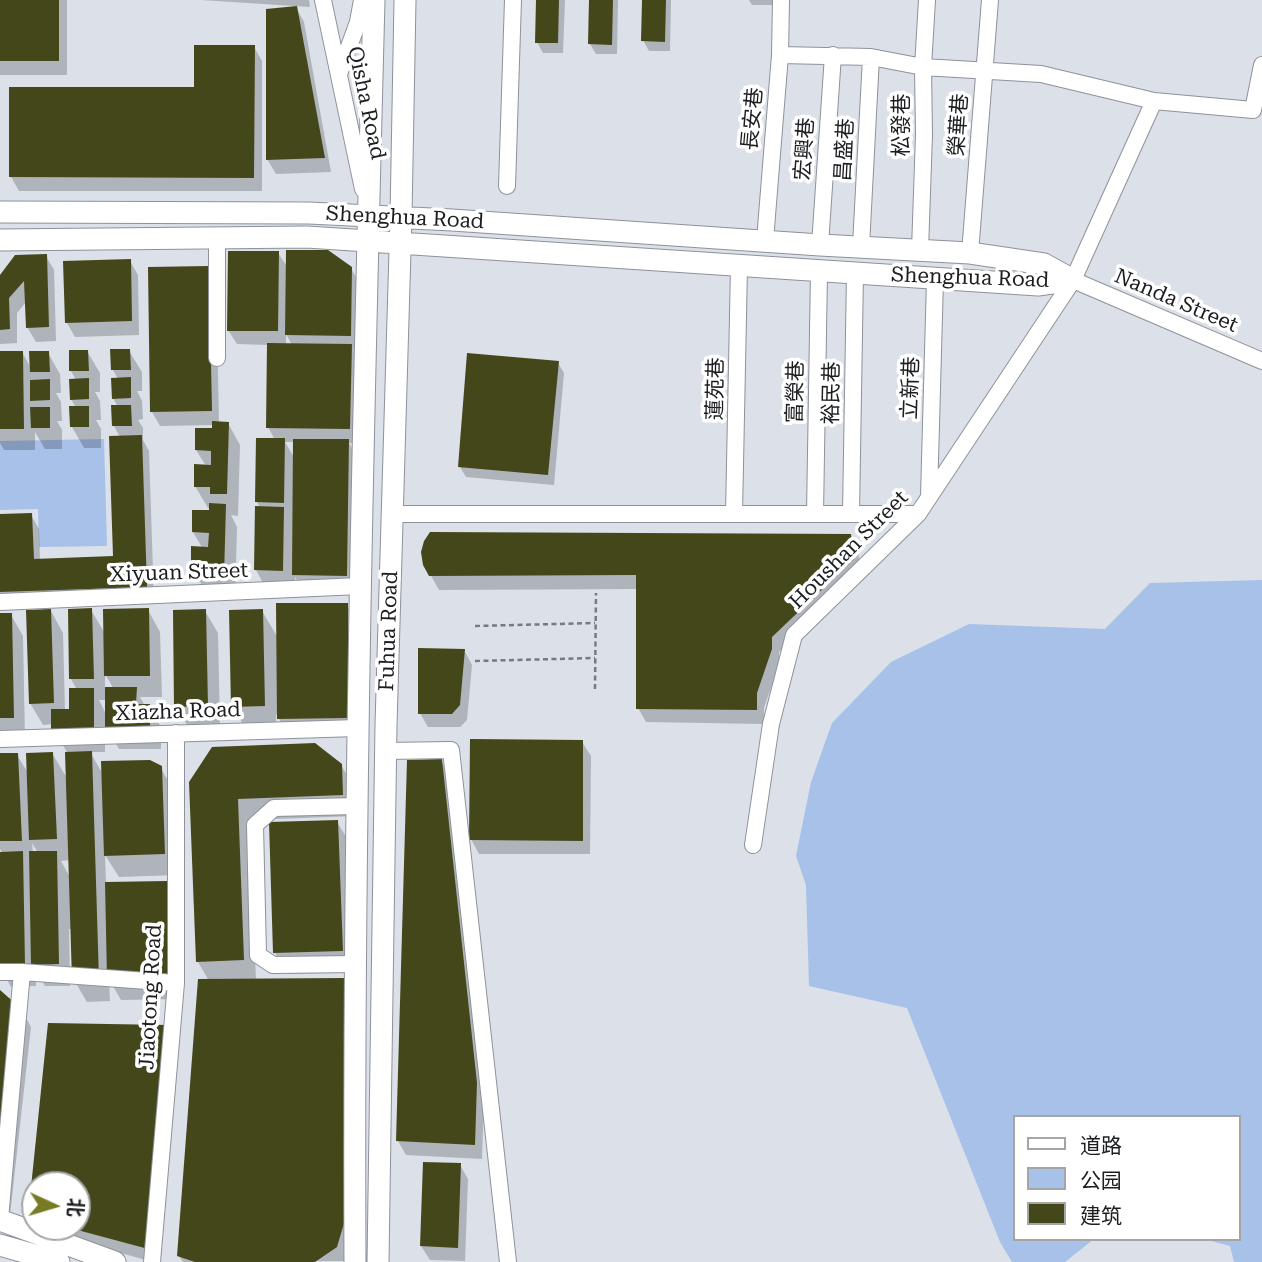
<!DOCTYPE html>
<meta charset="utf-8">
<style>
body{margin:0}
#map{position:relative;width:1262px;height:1262px;overflow:hidden;background:#dbe0e9;font-family:"Roboto Serif","Noto Sans SC",serif}
canvas{display:block}
.legend{position:absolute;left:1013px;top:1115px;width:228px;height:126px;box-sizing:border-box;background:#fff;border:2px solid #a4a5a6;margin:0;padding:9px 12px;list-style:none;font-size:21px;color:#1c1d20}
.legend li{display:flex;align-items:center;gap:14px;height:35px}
.legend b{width:35px;border:2px solid #a4a5a6}
.north{position:absolute;left:21px;top:1171px;width:70px;height:70px;box-sizing:border-box;background:#fff;border:2px solid #a4a5a6;border-radius:50%;rotate:94deg;font-size:19px;font-weight:700;line-height:28px;text-align:center;color:#1c1d20}
.north::after{content:'';display:block;margin:auto;width:24px;height:32px;background:#787b24;clip-path:polygon(50% 0,100% 100%,50% 72%,0 100%)}
</style>
<div id="map">
<canvas width="1262" height="1262"></canvas>
<ul class="legend">
<li><b style="height:9px;background:#fff"></b>道路</li>
<li><b style="height:19px;background:#a7c1e9"></b>公园</li>
<li><b style="height:19px;background:#44471a"></b>建筑</li>
</ul>
<div class="north">北</div>
</div>
<script>
const g = document.querySelector('canvas').getContext('2d');
g.lineJoin = 'round';
function fillPath(path, color) {
  g.fillStyle = color;
  g.fill(path, 'evenodd');
}
function trace(path, color, width, dash) {
  g.strokeStyle = color;
  g.lineWidth = width;
  g.lineCap = dash ? 'butt' : 'round';
  g.setLineDash(dash || []);
  g.stroke(path);
}
function label(font, color, halo, rows, align = 'center') {
  g.font = font + ' "Roboto Serif","Noto Sans SC",serif';
  g.lineWidth = 7;
  g.setLineDash([]);
  g.textBaseline = 'middle';
  g.strokeStyle = halo;
  g.fillStyle = color;
  for (const [text, x, y, turn = 0] of rows) {
    g.save();
    g.translate(x, y);
    g.rotate((+turn || 0) * Math.PI / 180);
    g.textAlign = isNaN(turn) ? turn : align;
    if (halo) g.strokeText(text, 0, 0);
    g.fillText(text, 0, 0);
    g.restore();
  }
}
fillPath(new Path2D(`
 M104 439 107 546 39 547 38 509 0 510V441Z
 M1262 580V1262H1234L1230 1246 1204 1239H1239V1117H1015V1239H1094L1065 1262H1012L1000 1242 907 1008 809 986 806 885 796 856 811 782 832 723 891 662 969 624 1105 629 1150 583Z`), '#a7c1e9');
fillPath(new Path2D(`
 M0 0H67V75H0Z
 M201 0H309L310 7 295 6 304 22 331 172 276 174 267 159 294 6Z
 M538 0H565L563 53H543L537 42Z
 M591 0H618L617 54H596L590 44Z
 M644 0H671L670 51H649L643 40Z
 M749 0H773V5H752Z
 M254 47 262 61V191H19L11 177 195 89Z
 M278 253 288 268H351L359 283 358 350H353L359 360 358 443H349L356 455 354 590 302 589 295 577V592H268L256 570 260 508 257 502 275 440 268 427 269 345 237 344 228 330ZM286 334 292 345H286ZM285 442H295V459Z
 M46 256 54 270 56 341 36 342 27 327 26 302 17 313V343L0 344V278Z
 M130 261 138 275 139 335 75 337 67 323Z
 M208 268 216 282 219 423H228L240 445 238 516 231 515 237 527 235 598 205 590 192 569 203 549 193 532 211 508H208L195 486 206 466 196 450 214 430V425L160 426 152 412Z
 M87 351 100 373V392H95L100 401 101 420H96L101 429V448H84L72 427 76 408 71 399 76 380 71 371Z
 M129 351 142 372V391H137L142 401 143 419 138 420 143 428V440L149 451 154 601 0 606V516L31 515 39 529 40 561 115 558 120 437 114 426 118 407 113 398 118 379 113 370Z
 M22 352 32 370 48 353 60 374 61 393H56L61 402 62 421H57L62 430V449H45L35 432V450H4L0 443V353Z
 M558 363 564 373 554 485 466 477 460 467Z
 M850 536 858 550 861 574 779 652V664L764 708V724L646 722 638 708V589L439 590 425 565Z
 M347 605 355 619V732H287L276 714V727L245 728 233 706 262 611 278 638Z
 M91 610 106 635 148 610 160 632 162 697H140L145 706H149L161 727V749H119L105 725V752H90L104 776 160 767 173 789 176 875 119 877 105 855 106 884 166 883 178 904 180 999 121 1000 109 979 110 1001 87 1002 74 980 73 929H69L70 986H45L36 970V986L11 987 0 967V854H3L0 849V755H17L28 773 52 753 68 780 67 752 53 730V724L43 725 30 703 51 611 63 633 65 711H71L77 690 71 679ZM105 674 111 684 113 689H105ZM99 700H106V714ZM32 843 38 853H33ZM70 860 71 879 61 861Z
 M205 611 218 633 220 728H189L176 707Z
 M0 615H11L23 636 25 739H6L0 729Z
 M464 650 472 665 467 720 460 727H428L420 713Z
 M582 742 591 756 590 854H479L471 839Z
 M441 761 450 775 484 1099 482 1159 406 1155 398 1141Z
 M341 765 354 787 355 816 250 820 256 981 352 1235 344 1261 183 1262 179 1256 209 981 198 962 191 782Z
 M337 822 350 843 354 972 288 974 275 953Z
 M0 992 23 1012 31 1027 10 1215 0 1213Z
 M50 1025 153 1262 38 1230 36 1227H77V1185H35V1225L30 1216Z
 M460 1165 468 1179 465 1261 430 1260 421 1246Z`), '#0003');
fillPath(new Path2D(`
 M0 0H59V61H0Z
 M536 0H559L558 43H535Z
 M589 0H613L612 45 588 44Z
 M642 0H666L665 42 641 41Z
 M297 6 325 158 266 160V9Z
 M194 45H255L254 178 9 177V87H194Z
 M286 250H328L352 267 351 336 285 335Z
 M228 251H279L278 331H227Z
 M47 254 49 327 26 328 24 281 9 298 10 329 0 330V275L15 255Z
 M131 259 132 321 65 323 63 261Z
 M209 266 212 411 150 412 148 267Z
 M267 343 352 344 350 429 266 428Z
 M110 349H130L131 370H111Z
 M69 350H88L89 371H69Z
 M0 351H23L24 429H0Z
 M29 351H49L50 372H30Z
 M467 353 559 361 548 475 458 467Z
 M131 377V398L112 399 111 378Z
 M89 378V399L70 400 69 379Z
 M50 379V400L30 401V380Z
 M111 405H131L132 426H112Z
 M69 406H89V427H70Z
 M30 407H50V428H31Z
 M212 421 229 422 227 494H210V487H194V464L211 465V451L195 450V428H212Z
 M142 435 147 587 0 592V514L32 513 34 559 113 556 109 436Z
 M256 438H285L284 503 255 502Z
 M293 439H349L347 576 292 575Z
 M209 503 226 504 224 577 207 576 208 569H191V546L208 547 209 533 192 532V510H209Z
 M255 506 284 507 283 571 254 570Z
 M430 532 851 534 854 559 772 637V649L757 693V710L636 709V575L429 576 423 565 421 552 424 541Z
 M276 603H348V718L277 719Z
 M92 608 94 679H69L68 609Z
 M149 608 150 676H104L103 609Z
 M51 609 54 703 29 704 26 610Z
 M206 609 208 706 174 707 173 610Z
 M263 609 265 706 231 707 229 610Z
 M0 613H12L14 718H0Z
 M418 648 465 649 460 705 452 714H418Z
 M105 687H137L136 704H150V728H105Z
 M69 688H94V731H51V709H69Z
 M470 739 583 740V841L469 840Z
 M315 743 342 764 343 795 238 799 244 960 196 962 189 782 212 747Z
 M92 751 99 980H72L65 752Z
 M53 752 57 839 29 840 26 753Z
 M0 753H18L22 841H0Z
 M442 759 477 1083 475 1145 396 1141 407 760Z
 M150 760 162 766 165 854 104 856 101 761Z
 M338 820 343 951 273 953 269 822Z
 M23 851 25 965H0V852Z
 M29 851H57L59 964 31 965Z
 M167 881 169 978 107 979 105 882Z
 M345 978V1220L337 1247 315 1262H195L177 1256 198 979Z
 M0 990 24 1011 0 1201Z
 M48 1023 167 1025 152 1250 70 1228 77 1227V1185H35V1218L28 1216Z
 M423 1162 461 1163 458 1248 420 1246Z`), '#44471a');
const minor = new Path2D(`
 M323 0 363 189
 M780 55 871 57 923 67 1041 74 1154 101 1253 110 1262 65
 M339 74 358 22 362 0
 M507 186 513 0
 M217 238V358
 M765 240 780 55 781 0
 M820 245 833 55
 M861 246 871 57
 M920 250 924 135 923 67 927 0
 M970 253 990 0
 M1073 280 1262 361
 M929 497 935 279
 M392 514H918
 M734 514 739 266
 M815 514 819 271
 M851 514 855 273
 M0 602 360 586
 M0 739 358 728
 M386 751 451 750 508 1262
 M356 806 274 808 255 825 258 955 273 965 357 964
 M753 845 771 724 794 635 918 514 1073 280 1154 101
 M0 972H22
 M0 1219 22 972 176 983
 M152 1262 176 983V733`);
const major = new Path2D(`
 M0 212 309 213 452 220 820 245 970 253 1044 264 1073 280
 M0 240 307 237 1038 285 1073 280
 M0 1220 115 1262
 M0 1245 59 1262
 M355 1262C353 841 363 421 374 0
 M378 1262 386 725 401 217 405 0`);
trace(minor, '#8d929a', 18);
trace(major, '#8d929a', 23);
trace(new Path2D(`
 M475 626 595 623
 M475 661 595 658
 M595 689 596 593`), '#777a80', 2.5, [5, 3.5]);
trace(minor, '#fff', 16);
trace(major, '#fff', 21);
label('21px', '#1c1d20', '#fff', [
 ["Qisha Road",366,103,78],
 ["長安巷",753,119,-85],
 ["松發巷",902,125,-90],
 ["榮華巷",959,125,-86],
 ["宏興巷",805,149,-86],
 ["昌盛巷",845,150,-87],
 ["Shenghua Road",405,218,3],
 ["Shenghua Road",970,278,2],
 ["Nanda Street",1176,301,23],
 ["立新巷",911,388,-88],
 ["蓮苑巷",716,389,-89],
 ["富榮巷",796,392,-89],
 ["裕民巷",832,393,-89],
 ["Houshan Street",849,550,-45],
 ["Xiyuan Street",179,573,-2],
 ["Fuhua Road",389,631,-88],
 ["Xiazha Road",178,712,-2],
 ["Jiaotong Road",151,997,-87]
]);
</script>
